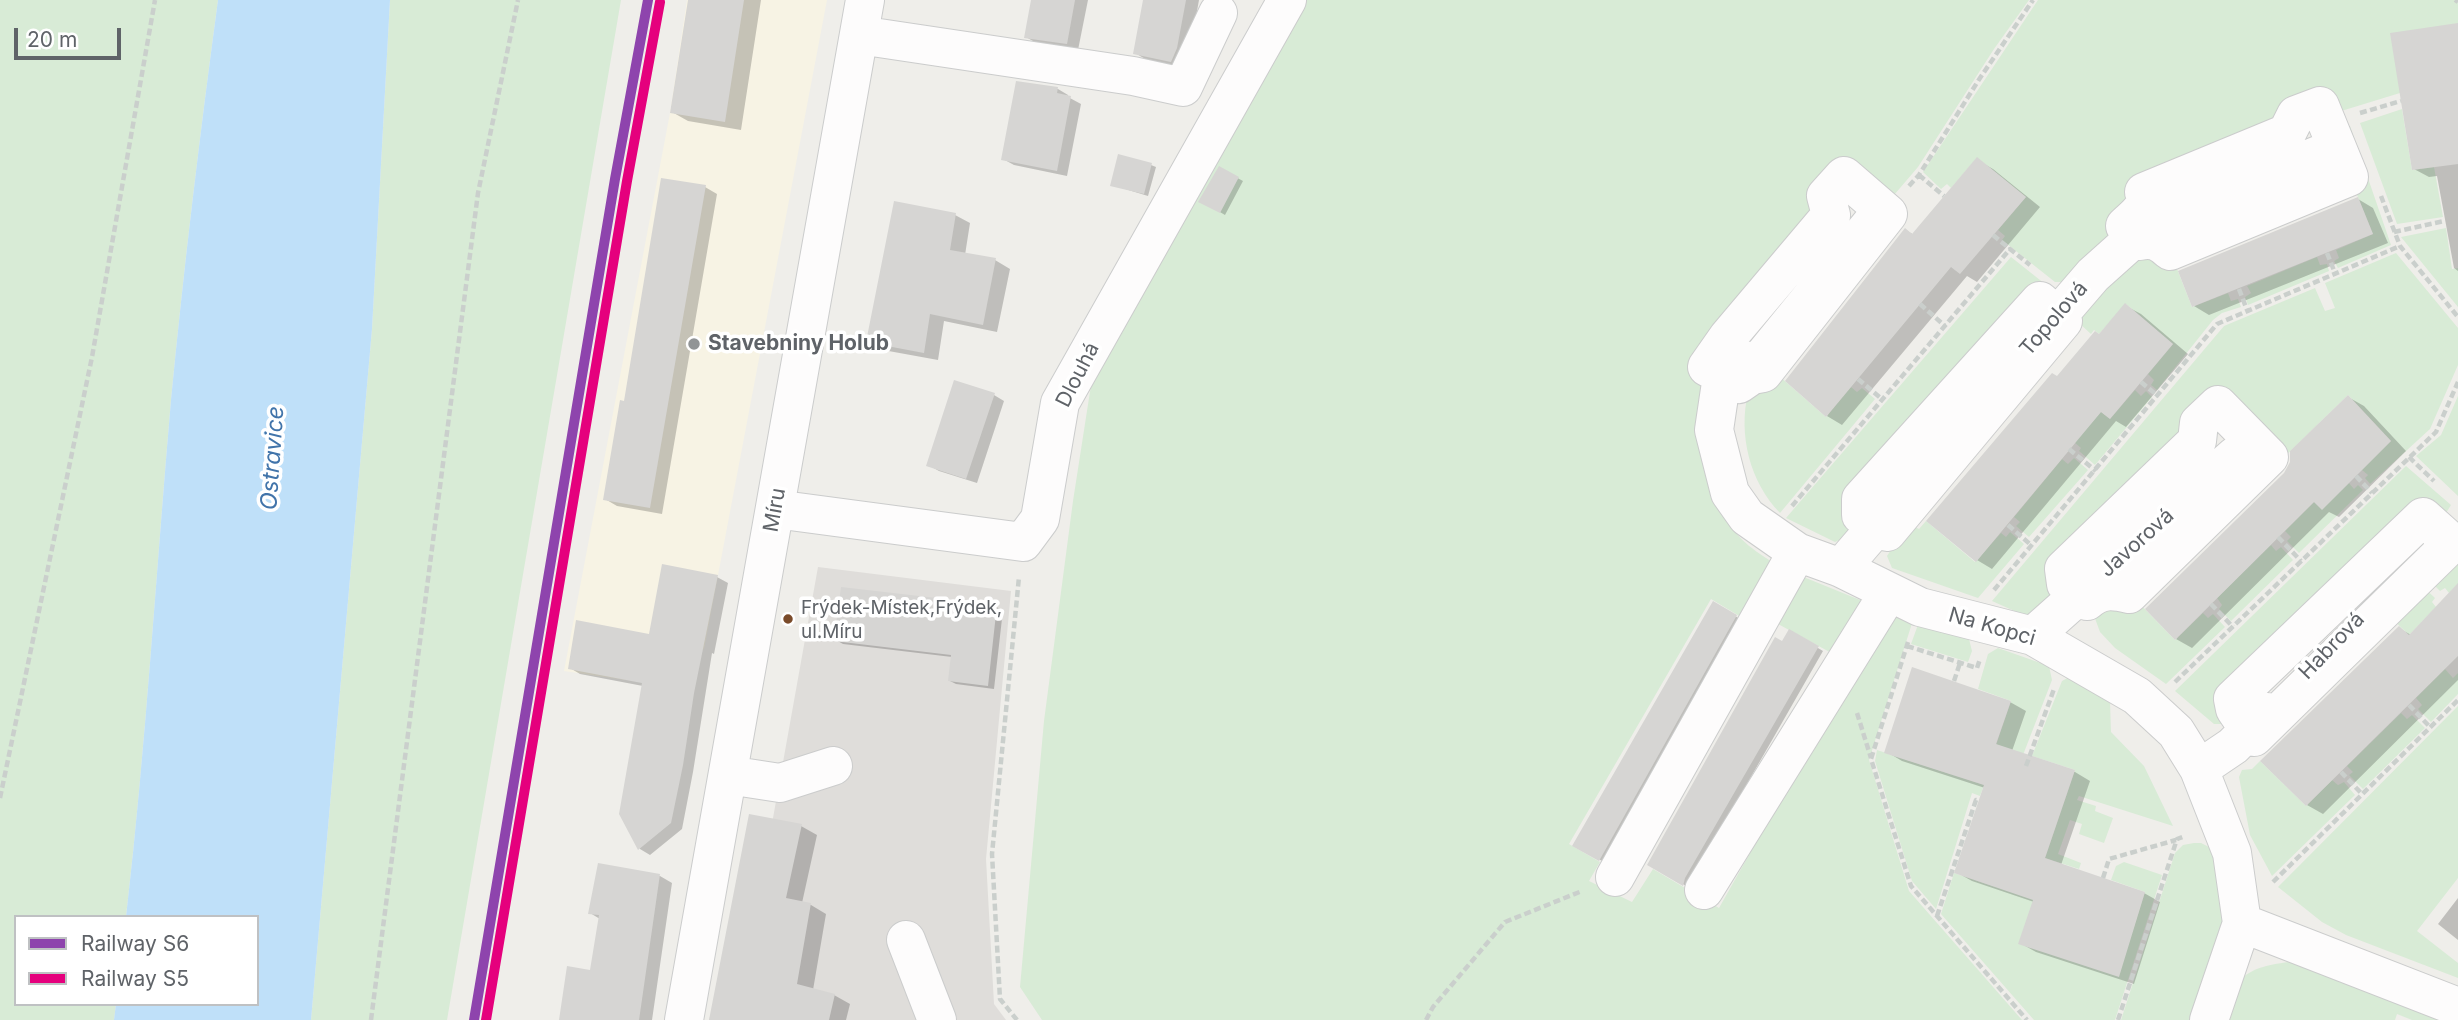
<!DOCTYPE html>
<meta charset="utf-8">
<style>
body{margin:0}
#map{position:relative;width:2458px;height:1020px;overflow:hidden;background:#efeeea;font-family:Inter,sans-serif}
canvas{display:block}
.legend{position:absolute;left:14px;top:915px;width:245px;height:91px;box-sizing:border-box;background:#fff;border:2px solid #bfc1c3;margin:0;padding:9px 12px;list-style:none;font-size:21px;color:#5f6368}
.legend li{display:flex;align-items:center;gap:14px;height:35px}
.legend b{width:35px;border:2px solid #bfc1c3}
.scale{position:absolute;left:14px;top:28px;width:107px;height:32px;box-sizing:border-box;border:4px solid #5f6368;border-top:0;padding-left:9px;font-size:21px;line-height:24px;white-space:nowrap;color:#5f6368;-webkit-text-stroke:5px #fff;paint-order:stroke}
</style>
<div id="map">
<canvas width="2458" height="1020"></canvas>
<ul class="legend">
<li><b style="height:9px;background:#8e44ad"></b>Railway S6</li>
<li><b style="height:9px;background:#e5007d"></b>Railway S5</li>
</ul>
<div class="scale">20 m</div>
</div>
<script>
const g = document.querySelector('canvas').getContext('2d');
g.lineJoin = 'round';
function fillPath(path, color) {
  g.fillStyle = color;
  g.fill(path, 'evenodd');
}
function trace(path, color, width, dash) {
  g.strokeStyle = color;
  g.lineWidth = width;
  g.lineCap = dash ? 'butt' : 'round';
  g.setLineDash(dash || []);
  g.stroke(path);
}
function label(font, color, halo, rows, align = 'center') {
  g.font = font + ' Inter,sans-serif';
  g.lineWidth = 7;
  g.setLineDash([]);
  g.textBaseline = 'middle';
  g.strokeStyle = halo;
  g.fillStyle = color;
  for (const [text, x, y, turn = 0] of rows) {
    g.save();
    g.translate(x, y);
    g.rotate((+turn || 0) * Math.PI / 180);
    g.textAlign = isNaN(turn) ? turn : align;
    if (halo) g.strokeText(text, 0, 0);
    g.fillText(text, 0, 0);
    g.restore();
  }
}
fillPath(new Path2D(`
 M687 0H827L704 649 626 680 564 671 670 113Z`), '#f7f3e4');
fillPath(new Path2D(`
 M818 567 1011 591 986 859 994 1004 1006 1020H709L773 818Z`), '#dfddda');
fillPath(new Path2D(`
 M0 0H218C200 133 184 266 171 400 156 572 146 745 126 917H16V1004H116L114 1020H0Z
 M390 0H621L447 1020H311L372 329Z
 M1306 0H2029L1994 49 1918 167 1882 209 1844 177 1728 337 1717 503C1736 538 1744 544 1777 565L1741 617 1711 599 1569 844 1600 862 1589 881 1632 902 1653 869 1719 908 1855 667 1885 609 1913 620 1869 760 1909 891 2022 1020H1042L1020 987 1044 721 1073 501 1096 353Z
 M2038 0H2458V23L2400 93 2325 116 2147 199 2062 282H2055L2002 240 2005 236 1998 230 2026 197 1977 158 1951 188 1947 184 1941 189 1923 172Z
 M2402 109 2412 170 2434 167 2443 217 2397 224 2360 123Z
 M2350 126 2391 245 2338 268 2334 261 2339 258 2336 250 2373 234 2331 131Z
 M2446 228 2452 269 2458 268V307L2401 237Z
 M2139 241 2170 251 2192 307 2228 293 2231 301 2238 299 2241 307 2222 313 2213 320 2157 390 2151 385 2154 380 2148 374 2173 344 2126 304 2099 334 2094 330 2091 334 2068 313Z
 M2396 253 2458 328V365L2430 429 2370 484 2365 478 2368 475 2362 470 2391 441 2348 395 2277 464 2218 405 2066 584 2030 618 1992 601 2224 326 2315 288 2325 311 2335 308 2325 283Z
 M2011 257 2045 284 1848 536 1835 542 1786 518Z
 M2317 257 2320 265 2327 264 2329 271 2248 305 2245 297 2251 293 2247 286Z
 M1778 375 1826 417 1851 387 1857 392 1862 388 1875 399 1780 513C1750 482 1738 435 1748 393Z
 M2135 390 2141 396 2146 391 2152 397 2095 465 2079 451 2081 448 2074 442 2101 412 2110 419Z
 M2458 396V496L2416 456 2441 435Z
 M2074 458 2088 470 2029 537 2016 526 2020 522 2014 517 2062 459 2068 464Z
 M2406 466 2451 505 2446 513 2221 724H2214L2175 691Z
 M2349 483 2354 489 2358 485 2363 490 2299 553 2287 541 2291 537 2285 531 2314 502 2322 509Z
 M1926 521 1975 562 2001 533 2006 537 2010 532 2024 544 1978 598 1892 568 1887 556 1906 527H1915L1919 529Z
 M2458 535V584L2449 593 2445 588 2440 591 2421 572Z
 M2271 545 2276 551 2281 547 2293 560 2231 621 2219 609 2222 605 2217 598Z
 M1801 576 1870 604 1837 656 1767 618Z
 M2415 579 2435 598 2432 602 2436 607 2409 635 2383 610Z
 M2132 596 2175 640 2203 613 2208 618 2213 614 2225 627 2166 684 2115 648 2100 632 2093 613Z
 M1919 622 1969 639 1972 651 1968 662 1911 644Z
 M1998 648 2049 666 2052 680 2023 755 1993 754 2011 701 1978 689 1988 654Z
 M2445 669 2453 678 2458 673V694L2431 722 2418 709 2422 705 2416 698Z
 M2073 675 2110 701 2111 732 2144 766 2173 826 2079 796 2077 800 2096 806 2095 811 2113 818 2104 843 2079 834 2082 824 2070 820 2058 854 2081 863 2079 869 2045 858 2075 770 2032 756 2062 681Z
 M2458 706V878L2417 931 2458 963V978L2346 935 2322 922 2278 887Z
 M2401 713 2407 719 2412 715 2425 728 2363 789 2349 775 2353 772 2347 766Z
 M1877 750 1984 785 1980 796 1972 793 1936 909 1912 881 1875 761Z
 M2260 761 2306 806 2332 780 2338 785 2344 782 2355 795 2272 876 2250 835 2239 777 2242 770 2252 769Z
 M2194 843H2201L2211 848 2229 913 2197 1020H2121L2175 853 2183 845Z
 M2124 862 2162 875 2115 1020H2034L1941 914 1954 873 1996 887 2037 889 2118 976 2145 892 2111 880 2116 866Z
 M2289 962 2326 973 2448 1020H2412L2397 1014 2395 1020H2218C2237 979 2241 968 2289 962Z`), '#d8ebd6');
fillPath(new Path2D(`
 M218 0H390L372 329 311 1020H114L116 1004H257V917H126C146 745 156 572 171 400 184 266 200 133 218 0Z`), '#bfe0f9');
fillPath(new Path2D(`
 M689 0H761L741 130 688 121 672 112Z
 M1033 0H1088L1078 50 1038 44 1026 37Z
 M1145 0H1199L1189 55 1183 67 1147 60 1135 53Z
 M2458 25V271L2454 268 2437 176 2429 177 2414 169Z
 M1018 83 1058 89 1068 95V97L1081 104 1067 176 1014 165 1003 159Z
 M1977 160 1993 169 2040 207 1977 282 1967 276 1842 425 1827 416 1906 230 1914 235Z
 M1151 165 1156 167 1148 196 1112 185Z
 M1219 168 1243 181 1225 215 1201 201Z
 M705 187 717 194 662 514 617 506 605 499 625 403Z
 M2358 199 2373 208 2388 243 2209 315 2194 306Z
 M955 215 970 223 965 255 995 260 1010 269 997 332 944 321 938 360 883 350 868 341Z
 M2126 306 2141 314 2188 354 2126 427 2116 421 1992 569 1977 560 2057 378 2100 336Z
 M994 395 1004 401 977 483 939 471 928 465Z
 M2348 397 2364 406 2406 451 2339 517 2329 512 2192 648 2176 639 2292 463Z
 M717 577 728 583 714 654 712 653 693 772 682 829 650 855 640 849 621 813 643 686 580 674 570 668 650 636Z
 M2458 586V680L2323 814 2307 805 2399 628 2411 635Z
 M1714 603 1740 619 1604 862 1575 846Z
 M996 607 1003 610 994 689 956 684 950 681 952 657 843 644 836 640Z
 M1789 631 1823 651 1688 887 1649 865Z
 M2010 702 2026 711 2012 751 2075 772 2090 781 2061 865 2144 893 2160 902 2134 984 2036 952 2020 943 2034 902 1972 881 1956 872 1985 788 1902 761 1887 752Z
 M801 826 817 835 802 903 811 905 826 914 813 990 834 995 850 1004 846 1020H711Z
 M599 865 660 876 672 883 652 1020H561L592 972 600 919 590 913Z
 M2458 898V940L2438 924Z`), '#0003');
fillPath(new Path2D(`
 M688 0H744L725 122 670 113Z
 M1031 0H1075L1067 44 1024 38Z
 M1143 0H1186L1177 48 1171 62 1133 54Z
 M2458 23V164L2412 170 2390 33Z
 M1016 81 1058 87 1057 93 1071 96 1057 171 1001 160Z
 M1118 154 1152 163 1144 194 1110 186Z
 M1977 157 2026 197 1960 274 1951 267 1826 417 1785 381 1905 228 1912 234Z
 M1219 166 1239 177 1220 213 1198 202Z
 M661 178 706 185 650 508 603 500 620 400 624 401Z
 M2358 197 2373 234 2192 307 2178 271Z
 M894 201 956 213 950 250 996 258 983 325 930 314 924 353 866 342Z
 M2125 303 2173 344 2110 419 2101 412 1976 562 1926 521 2052 373 2057 376 2095 331 2099 334Z
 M954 380 995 393 966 479 926 466Z
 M2348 395 2391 441 2322 510 2314 502 2175 640 2145 609 2284 473 2290 462V451Z
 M662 564 718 575 694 693 683 765 671 823 638 850 619 814 642 683 568 669 576 620 649 634Z
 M2458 583V656L2306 806 2260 761 2399 626 2409 635Z
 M841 587 997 605 988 686 948 681 951 655 834 641Z
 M1713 601 1737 615 1599 861 1572 846Z
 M1789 629 1819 646 1685 878 1683 886 1647 865 1775 637 1782 641Z
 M1912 667 2011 701 1996 744 2075 770 2045 858 2145 892 2119 977 2018 944 2033 900 1954 873 1984 785 1884 753Z
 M749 814 802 824 786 898 811 903 797 984 835 994 829 1020H709Z
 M598 863 660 874 639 1020H559L567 966 590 970 599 915 588 914Z`), '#d6d5d3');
const minor = new Path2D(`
 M859 35 1133 76 1183 87 1218 13
 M2320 106 2349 177 2170 251C2160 242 2154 238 2139 241L2125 226C2135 216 2150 207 2144 192L2287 133 2296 115Z
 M1844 176 1888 214 1763 373 1752 375 1739 384 1707 367 1728 337 1831 215 1826 196Z
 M1880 213 1761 359 1741 363 1722 376 1714 430 1730 493 1747 517 1797 552 1841 568 1920 607 2033 636 2137 696 2176 732 2199 769 2232 853 2242 923 2458 1007
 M2040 301 2063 321 1887 532 1861 515V499Z
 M2218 405 2269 457 2129 594C2112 590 2101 589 2087 601L2066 584 2064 569 2197 441 2199 423Z
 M775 509 1023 542 1040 519 1060 403 1287 0
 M2423 517 2452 543 2254 737 2235 709 2233 699Z
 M1841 568 2093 275 2150 224 2328 151
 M2033 636 2235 456
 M2199 769 2233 746 2267 712
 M728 775 780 783 833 766
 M1615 877 1797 552
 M1704 890 1889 592
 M906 940 937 1020
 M684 1020 865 0
 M2209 1020 2242 923`);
trace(minor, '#cbcccc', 40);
trace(new Path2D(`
 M2455 0 2458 2
 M2360 113 2401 101
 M1919 175 1944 196
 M1909 186 1919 175 1980 78 2033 0
 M2381 196 2400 246 2458 317
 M2394 232 2444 221
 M1993 235 2010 249
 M2327 253 2335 273
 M2239 289 2247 310
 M1920 304 1945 326
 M1858 379 1883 400
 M2141 382 2158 396
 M2069 449 2096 471
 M2409 457 2434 481
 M2356 476 2372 493
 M1792 506 2010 249 2030 265
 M2008 525 2031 545
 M2278 537 2301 561
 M1994 590 2217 324 2400 246
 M2211 604 2233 627
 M1908 642 1871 759 1911 886 2027 1020
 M1907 646 1977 668 1980 659
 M1954 681 1960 663
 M2175 682 2436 432 2458 382
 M2409 705 2430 727
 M1857 713 1871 758
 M2026 766 2054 689
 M2341 772 2362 794
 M0 798 92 357 155 0
 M2103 878 2109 859 2176 840
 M2273 882 2458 700
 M1937 916 1976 800 1979 801
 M371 1020 478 193 518 0
 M1017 1020 1000 999 992 854 1019 577
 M1426 1020 1433 1007 1505 922 1582 891
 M2118 1020 2177 839 2185 836`), '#cacfcc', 4.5, [7, 3.5]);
trace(minor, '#fdfcfc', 38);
trace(new Path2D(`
 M474 1020 615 179 648 0`), '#8e44ad', 10);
trace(new Path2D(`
 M486 1020 627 181 660 2`), '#e5007d', 10);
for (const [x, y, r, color] of [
 [694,344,7,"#919496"],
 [788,619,6,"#7a4b2a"]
]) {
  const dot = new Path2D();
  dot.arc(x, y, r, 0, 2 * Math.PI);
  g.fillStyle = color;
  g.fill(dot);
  trace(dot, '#fff', 2.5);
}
label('19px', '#5f6368', '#fff', [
 ["Frýdek-Místek,Frýdek,",801,608],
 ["ul.Míru",801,632]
], 'left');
label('21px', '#5f6368', '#fff', [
 ["Topolová",2054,319,-49],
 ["Dlouhá",1078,375,-63],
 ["Míru",775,510,-80],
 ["Javorová",2137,543,-42],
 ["Na Kopci",1992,627,16],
 ["Habrová",2332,646,-46]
]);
label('bold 21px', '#5f6368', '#fff', [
 ["Stavebniny Holub",708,344]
], 'left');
label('italic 23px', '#4174aa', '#fff', [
 ["Ostravice",273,458,-86]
]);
</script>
